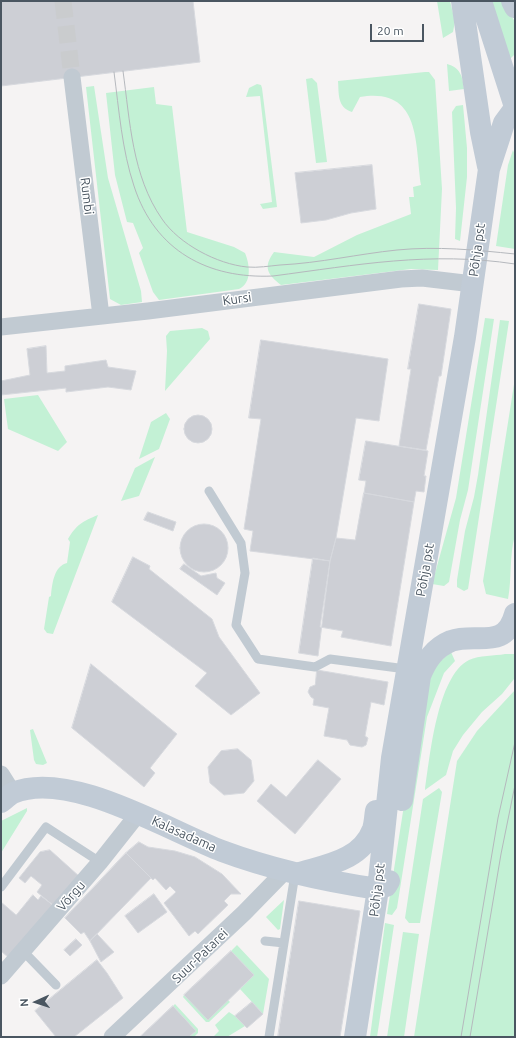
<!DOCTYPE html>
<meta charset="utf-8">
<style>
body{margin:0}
#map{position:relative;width:516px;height:1038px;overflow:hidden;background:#f5f3f3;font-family:Ubuntu,sans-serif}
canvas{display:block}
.frame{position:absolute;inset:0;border:2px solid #4a5661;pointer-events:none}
.north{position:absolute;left:16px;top:982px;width:40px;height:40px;-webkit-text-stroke:3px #fff;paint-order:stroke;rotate:267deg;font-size:11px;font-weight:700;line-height:16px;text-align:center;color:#4a5661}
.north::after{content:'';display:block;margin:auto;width:14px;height:18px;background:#4a5661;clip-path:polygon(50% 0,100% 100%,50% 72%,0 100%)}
.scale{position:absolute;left:370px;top:24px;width:54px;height:18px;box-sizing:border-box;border:2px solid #4a5661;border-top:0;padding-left:5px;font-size:12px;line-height:14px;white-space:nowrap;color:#4a5661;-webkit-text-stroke:3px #fff;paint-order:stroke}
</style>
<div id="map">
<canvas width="516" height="1038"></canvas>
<div class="frame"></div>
<div class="north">N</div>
<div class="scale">20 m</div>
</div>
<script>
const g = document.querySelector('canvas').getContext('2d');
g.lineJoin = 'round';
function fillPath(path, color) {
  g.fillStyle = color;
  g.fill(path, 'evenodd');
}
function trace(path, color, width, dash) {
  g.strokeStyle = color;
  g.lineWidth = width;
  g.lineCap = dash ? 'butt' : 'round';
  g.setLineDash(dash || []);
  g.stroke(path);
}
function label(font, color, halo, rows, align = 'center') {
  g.font = font + ' Ubuntu,sans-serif';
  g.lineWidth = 3;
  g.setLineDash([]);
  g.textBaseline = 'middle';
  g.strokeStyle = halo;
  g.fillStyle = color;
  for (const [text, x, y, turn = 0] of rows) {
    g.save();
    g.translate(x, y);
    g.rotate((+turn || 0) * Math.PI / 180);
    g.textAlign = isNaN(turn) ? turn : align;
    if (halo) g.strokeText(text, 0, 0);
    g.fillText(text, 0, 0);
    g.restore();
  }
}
fillPath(new Path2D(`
 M437 1H450L455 21 453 32 443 38Z
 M491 1H503L515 22V54L510 59Z
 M447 64C460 67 463 77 464 89L449 91Z
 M425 72H429L435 80 442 189 438 270 411 269 281 285C267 274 263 267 274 252L314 257 357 235 411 214 409 197H414L413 187 421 185C415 143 421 87 360 97L352 112C337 107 339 94 338 81Z
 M312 78 317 83 327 162 316 163 306 79Z
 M257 84 261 85 262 88 277 207 263 209 260 204 272 202 260 96 246 97 249 88Z
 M94 86 108 178 141 291 142 302 121 305 110 299 86 87Z
 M154 87 156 104 172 106 187 232 234 247 245 253C250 265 252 283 239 289L159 300 153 292 139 253 143 248 133 223 127 222 115 175 106 93Z
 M463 105 467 148V177L460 241 455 239 456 208 452 112 456 106Z
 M513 150 515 155V249L496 246 508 165Z
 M485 318 494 319 468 490 460 520 449 582 444 586 432 584 456 498Z
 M500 320 509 321 468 589 464 591 457 587V580L465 531 474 497 478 475Z
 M202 328 208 331 210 339 165 391 167 351 166 336 170 331Z
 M515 378V535C509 556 512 578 508 599L486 594 483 581Z
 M38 395 67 442 58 451 8 429 4 399Z
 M166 413 170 419 159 449 139 459 151 422Z
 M155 457 139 496 121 501 135 468Z
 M98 515 53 634 47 633 44 629 49 597 51 596C52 584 54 566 67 563L70 542 68 539C76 525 83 521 98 515Z
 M451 652 455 661 444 673 427 717 397 908 392 915 387 914 422 690 431 669Z
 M505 654H515L514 679 502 694 482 712 463 735 453 751 446 775 425 790C430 757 437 676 469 660 479 655 495 656 505 654Z
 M515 690V1037H414L457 761 477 731Z
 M33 729 47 763 43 765 36 764 34 760 30 730Z
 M439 788 442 792 420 923H409L405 918 423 799Z
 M27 808V811L1 853V821Z
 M284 900 280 929 278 930 266 917Z
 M385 923 394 925 377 1037H370Z
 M403 932 419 934 404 1037H387Z
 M237 945 269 979 263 1014 240 989 254 975 231 951Z
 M184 995 228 1000 230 1002 209 1022H206L183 997Z
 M175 1004 198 1029V1033L194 1037H189L196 1031 173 1006Z
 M229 1012 235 1016 245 1026 227 1037H213L219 1031 215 1025Z`), '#c3f1d5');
const building = new Path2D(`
 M1 1H193L200 62 1 86Z
 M372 165 376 209 351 213 326 220 301 223 295 173Z
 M419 304 451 309 441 376H439L426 450 399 446 411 369H408Z
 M261 340 388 359 379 421 356 418 336 538 330 561 250 551 253 531 244 529 261 419 249 418Z
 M46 346 47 373 65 371V366L106 360 108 367 136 371 131 390 108 387 66 392V388L1 395V381L30 375 27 349Z
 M184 429a14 14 0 1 1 28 0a14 14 0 1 1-28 0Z
 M366 441 428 451 424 476H426L424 492 416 491 414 502 364 493 366 481 359 480Z
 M364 493 414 502 391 646 341 637 343 631 320 627 330 561 336 538 355 540Z
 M148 512 176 522 173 531 144 520Z
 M180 548a24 24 0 1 1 48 0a24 24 0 1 1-48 0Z
 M133 557 150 566 149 569 212 619 219 637 260 693 231 715 195 686 207 673 112 602Z
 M313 558 330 561 318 656 299 653Z
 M184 564 201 576 216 573 217 578 225 583 217 595 180 569Z
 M91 664 177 734 150 768 155 773 144 787 72 728Z
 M317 670 388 682 384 705 371 702 365 736 368 738 366 745 362 747 350 745 347 740 324 736 329 708 313 705 314 699 311 697 308 692 310 687 315 685Z
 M238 749 251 760 254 781 244 793 224 795 210 783 208 767 221 751Z
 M318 760 341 779 295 834 257 801 271 784 286 797Z
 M139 842 148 847 175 851 195 857 222 874 241 894H231L224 901 228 905 198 934 195 931 189 936 164 903 176 892 170 886 166 890 155 878 153 880 126 853Z
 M50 850 80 877 54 906 37 892 42 885 31 876 25 883 19 878 40 852Z
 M126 853 151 878 90 941 84 932 81 934 65 918Z
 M154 894 167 912 138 933 125 916Z
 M33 895 38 900 41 896 54 906 9 958 1 951V902L16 915Z
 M299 901 360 911 340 1037H278Z
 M97 934 114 952 101 962 90 941Z
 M76 939 82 945 70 956 64 950Z
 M231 951 254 975 208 1020 184 995Z
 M97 960 107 973 123 998 74 1037H56L35 1011Z
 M252 1002 263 1014 247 1028 235 1016Z
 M173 1006 196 1031 189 1037H140Z`);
fillPath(building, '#cdcfd5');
trace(building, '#d7d9de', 1);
trace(new Path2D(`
 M63 1 72 77`), '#caccce', 17, [17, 8]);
trace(new Path2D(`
 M209 491 241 543 245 573 236 625 258 659 315 667 330 659 406 669
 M1 887 46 827 100 862
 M265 941 284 943
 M23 951 56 985
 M269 1037 295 874`), '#c1cad2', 9);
trace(new Path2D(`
 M72 77 101 316
 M1 327 148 311 401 279 422 278 473 284
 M1 774 13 793
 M1 976 100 862 138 814
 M112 1037 244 913 284 872`), '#c1cad2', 17);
trace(new Path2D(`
 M462 1 481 132 488 166
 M481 1 515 107
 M512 1 515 7
 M402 800 420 676C426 661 434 648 451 641 476 632 505 651 515 614
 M1 802C5 799 9 795 13 793 69 769 169 831 222 851 273 870 324 881 378 889L386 886 389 881
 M297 874C325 865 361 861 373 829 375 823 375 816 376 811
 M355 1037 378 889 392 758 465 337 489 169 504 123 515 108`), '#c1cbd6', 22);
trace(new Path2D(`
 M123 71C130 121 132 176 162 219 179 244 217 264 247 267 258 268 269 266 280 265 320 263 358 254 397 250 437 246 476 250 515 254
 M114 72C119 110 122 150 134 186 155 251 208 279 273 276 357 265 430 251 515 264
 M461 1037 498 818 515 742
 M470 1037 501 854 515 785`), '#b5b8bd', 1);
label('13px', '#4a5661', '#fff', [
 ["Rumbi",87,196,83],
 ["Põhja pst",477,250,-82],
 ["Kursi",237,299,-8],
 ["Põhja pst",425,570,-80],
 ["Kalasadama",184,834,24],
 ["Põhja pst",377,890,-83],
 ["Võrgu",71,896,-49],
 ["Suur-Patarei",200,956,-44]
]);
</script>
